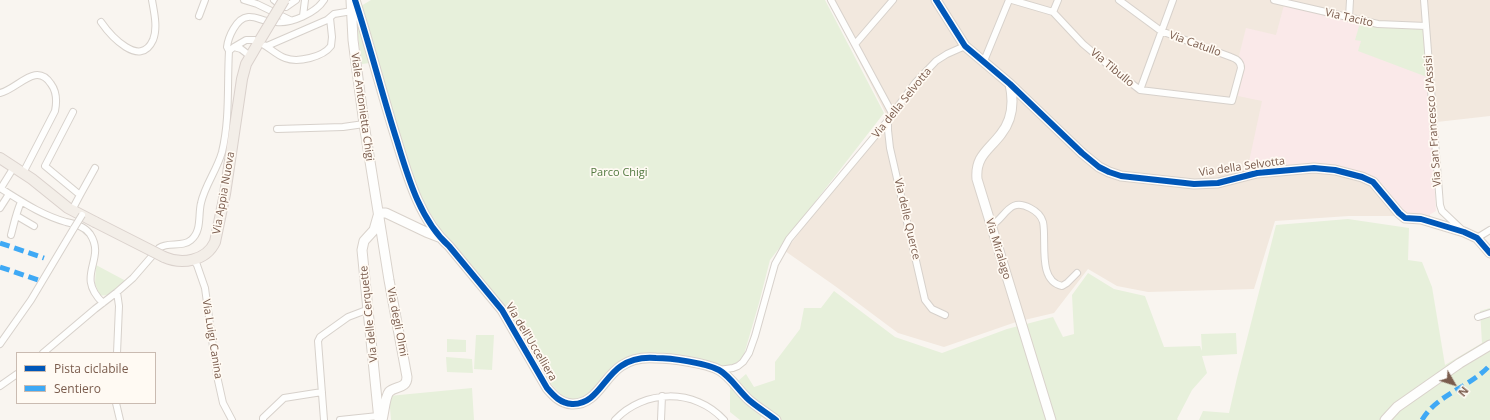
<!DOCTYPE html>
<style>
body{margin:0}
#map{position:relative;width:1490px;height:420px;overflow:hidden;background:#f9f5f0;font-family:"Open Sans",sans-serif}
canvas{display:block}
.legend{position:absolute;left:16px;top:352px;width:140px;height:52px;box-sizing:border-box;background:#fffaf3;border:1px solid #cabbb1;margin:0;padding:5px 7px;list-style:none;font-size:12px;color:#7a5c4d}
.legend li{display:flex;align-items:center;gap:8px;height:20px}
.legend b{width:20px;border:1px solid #cabbb1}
.north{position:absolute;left:1434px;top:364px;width:40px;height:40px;-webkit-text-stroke:3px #fffaf3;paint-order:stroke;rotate:129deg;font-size:11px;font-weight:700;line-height:16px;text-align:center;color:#7a5c4d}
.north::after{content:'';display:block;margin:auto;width:14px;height:18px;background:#7a5c4d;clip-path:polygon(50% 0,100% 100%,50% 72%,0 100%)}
</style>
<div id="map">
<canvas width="1490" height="420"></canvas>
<ul class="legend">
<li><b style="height:5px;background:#0057b8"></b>Pista ciclabile</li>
<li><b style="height:5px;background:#3fa9f5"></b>Sentiero</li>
</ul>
<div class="north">N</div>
</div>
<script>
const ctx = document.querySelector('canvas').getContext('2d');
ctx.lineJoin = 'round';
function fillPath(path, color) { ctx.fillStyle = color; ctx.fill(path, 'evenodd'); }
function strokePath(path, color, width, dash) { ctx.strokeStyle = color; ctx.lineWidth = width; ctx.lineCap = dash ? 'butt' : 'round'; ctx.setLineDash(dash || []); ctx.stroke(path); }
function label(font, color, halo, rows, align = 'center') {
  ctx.font = font + ' "Open Sans",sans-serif'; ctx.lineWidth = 3.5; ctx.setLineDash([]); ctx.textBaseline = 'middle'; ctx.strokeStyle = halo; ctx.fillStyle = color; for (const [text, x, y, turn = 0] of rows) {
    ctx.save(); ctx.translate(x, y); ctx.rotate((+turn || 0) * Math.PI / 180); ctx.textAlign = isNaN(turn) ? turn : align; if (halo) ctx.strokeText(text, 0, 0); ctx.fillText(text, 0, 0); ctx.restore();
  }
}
fillPath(new Path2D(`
 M828,0h662v116l-62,7 2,93h-81l-74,5 -21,68 -106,3 -31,-6 -29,-17 -34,44 -38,9 -72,25 -46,-14 -63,-47 -50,-35 95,-122 6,-15z`), '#f2e8de');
fillPath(new Path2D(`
 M1284,5l93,21 48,3 11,182 -7,4 -22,-2 -3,-1 -22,-27 -9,-8 -9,-4 -36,-9h-14l-67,7 15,-70 -24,-5 7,-30 -6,-10 7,-28 30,7z`), '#fae9e9');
fillPath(new Path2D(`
 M371,0h454l59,113 -114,147 -11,43 -16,55 -9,6 -14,3 -73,-13 -22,4 -15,15 -15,17 -16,11 -16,-4 -13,-14 -20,-37 -18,-30 -36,-45 -34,-39 -22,-35 -20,-58 -39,-133z
 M1360,23l16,4 48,2 3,48 -69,-26 3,-10 -6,-1z
 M359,27l11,36 -8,1 -5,-34z
 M1348,219l61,9 -1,32 14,2 10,25 13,78 37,-22 -2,-32 10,-3v112h-291l4,-9 26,2 8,-35 39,-153z
 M96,265l30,16c-7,6 -16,17 -26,14l-5,-11z
 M1088,273l26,16 31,7 19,51 36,-1 2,5 -1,-17 35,-1 1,21 -35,2 5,17 -15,17 -15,29 1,1h-402l-12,-9 -4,9h-20l-10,-8v-24l16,-14 8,13 21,-7v-18l25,-33 4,-21h17l13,-17 61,46 47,16 65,-24 46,-12 10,20 11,-3 -2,-39z
 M476,335h18l-2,35 -18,-1z
 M447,339l19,1v12h-19z
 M446,357l26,2 1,14 -26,-1z
 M472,388l2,32h-83l-2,-24z`), '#e7f0db');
const street = new Path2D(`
 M244,0l13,4 33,16
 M274,0l9,7h3l10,-7
 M831,0l61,113
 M1012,0l41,12
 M1274,0l104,24 48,2
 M1424,0l16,205 2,6 19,18
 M1053,12l30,32 25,21 32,25 92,11 9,-33c0,-6 -4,-9 -10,-11l-70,-26 -42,-31
 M1053,12l5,-12
 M199,16l6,-16
 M303,16l2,-16
 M1349,18l1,-18
 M101,22c9,13 39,47 52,18 5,-12 1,-28 -1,-40
 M276,22c15,2 40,-9 48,-22
 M259,42c9,4 17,13 26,16 13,5 38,-1 46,-12l1,-9 -2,-19
 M856,43l37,-43
 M267,46l60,-26 7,-6 18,-3
 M229,51l-2,-4c1,-9 9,-29 21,-30 6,-1 13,3 19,4
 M250,56l-9,-7 -7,-2 12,-7h14
 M984,61l25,-61
 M1140,90l33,-90
 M0,93c18,-4 36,-32 51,-9 6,8 6,17 4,27l-32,62
 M888,120v10l2,18 35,152 7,9 13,6
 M277,129l66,-2 21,-3
 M0,188c21,13 41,27 66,34 9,2 18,4 24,12 17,26 -16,41 13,69
 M1,188l13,-21
 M80,195l15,-27
 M0,208l9,-14
 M72,210l8,-15 -35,-29 28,-54
 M17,216l17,10
 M991,226c15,-9 18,-29 39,-18 6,3 11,7 13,14 4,19 -6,59 19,64l5,-3 10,-10
 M11,235c3,-11 5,-22 10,-33
 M1477,238l13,-8
 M193,259l4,6 8,23 12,88 6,27 9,17
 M1478,317l12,-4
 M0,344l31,-44 43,-72
 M43,353l52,-44 22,-17 16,-14 26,-30c9,-7 23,0 32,-8 11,-9 7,-25 10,-37 4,-18 16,-33 21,-51 8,-33 5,-67 7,-101l5,-4
 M117,353l2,-47 -2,-14
 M719,370l14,-2 5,-2 5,-4 6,-9 6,-17 20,-72 14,-25 96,-115 30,-41 21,-22 11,-7 18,-8
 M0,386l17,-12
 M116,403l4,17
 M263,420v-2l21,-20 38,-6
 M324,420l-6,-79 2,-4 28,-20 21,-8
 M340,420l38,-4
 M615,420c29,-31 80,-32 109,0
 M661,420l1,-24`);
const secondary = new Path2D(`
 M351,0l2,40 11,84 25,156 18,97c0,12 -12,9 -18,15 -4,5 -5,21 -7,28
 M355,0c15,46 27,94 42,141 11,36 23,79 52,105l53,64 45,78c7,8 13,15 25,16 24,1 31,-26 49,-38 10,-7 23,-9 35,-8 15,0 50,5 63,12 11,6 20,21 30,30 8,7 18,13 27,20
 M936,0l29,46 45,38 72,69 17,14 10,5 12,4 73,8 24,-1 39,-10 57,-5 21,2 27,7 11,5 26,31 6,5 16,1 43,13 13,6 13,15
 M1010,84c4,18 3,35 -9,50 -12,16 -26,22 -24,45l74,241
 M379,213h7l40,19 13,5
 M378,216l-4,14 -10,11 -2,9 17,170
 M1385,420l12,-13 63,-44 30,-18`);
const primary = new Path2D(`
 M0,158l32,21 36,29 27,14
 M164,257c18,8 42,4 51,-15l10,-48 17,-115 4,-15 14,-24`);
strokePath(street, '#d7d1cb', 8);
strokePath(secondary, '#d9d2cb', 11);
strokePath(primary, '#dad1cc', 12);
strokePath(street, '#fefefd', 6);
strokePath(secondary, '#fefefd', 9);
strokePath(primary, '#f3eee8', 10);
const streetBridge = new Path2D(`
 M74,228l8,-13`);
const primaryBridge = new Path2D(`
 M260,40l24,-40
 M95,222l69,35`);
strokePath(streetBridge, '#d7d1cb', 8, []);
strokePath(primaryBridge, '#dad1cc', 12, []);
strokePath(streetBridge, '#fefefd', 6);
strokePath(primaryBridge, '#f3eee8', 10);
strokePath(new Path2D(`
 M0,243l44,15
 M0,267l38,13
 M1422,420c15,-26 49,-33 68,-55`), '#3fa9f5', 5, [10, 5]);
strokePath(new Path2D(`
 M355,0c15,46 27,94 42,141 11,36 23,79 52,105l53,64 45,78c7,8 13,15 25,16 24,1 31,-26 49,-38 10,-7 23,-9 35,-8 15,0 50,5 63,12 11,6 20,21 30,30 8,7 18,13 27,20
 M936,0l29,46 45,38 72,69 17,14 10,5 12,4 73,8 24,-1 39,-10 57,-5 21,2 27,7 11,5 26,31 6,5 16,1 43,13 13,6 13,15`), '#0057b8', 6);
label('11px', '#7a5c4d', '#fffaf3', [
 ["Via Tacito",1349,18,13],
 ["Via Catullo",1195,44,20],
 ["Via Tibullo",1112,68,40],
 ["Via della Selvotta",902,103,-51],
 ["Viale Antonietta Chigi",362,107,82],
 ["Via San Francesco d'Assisi",1433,121,-94],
 ["Via della Selvotta",1242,167,-8],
 ["Via Appia Nuova",224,193,-80],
 ["Via delle Querce",907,219,77],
 ["Via Miralago",998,249,73],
 ["Via delle Cerquette",369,314,-96],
 ["Via degli Olmi",397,322,79],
 ["Via Luigi Canina",212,339,81],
 ["Via dell'Uccelliera",531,342,59]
]);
label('11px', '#537a41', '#fffaf3', [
 ["Parco Chigi",619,173]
]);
</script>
